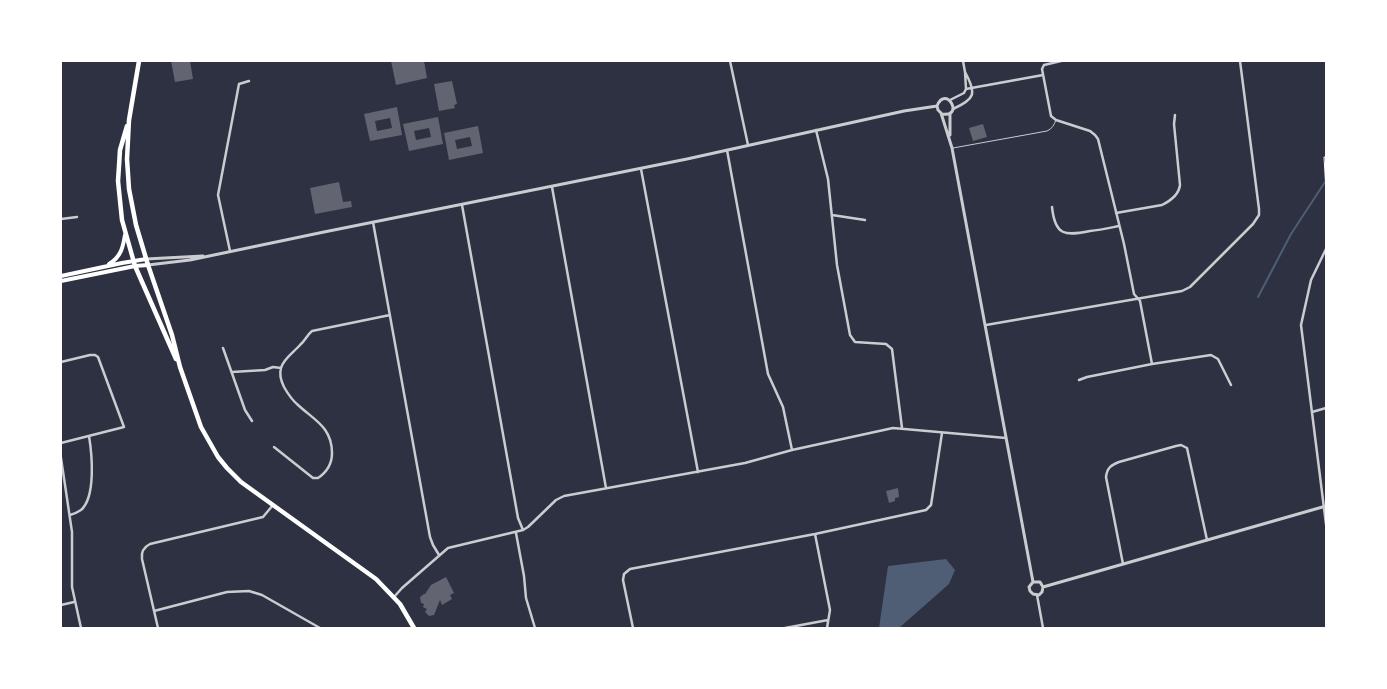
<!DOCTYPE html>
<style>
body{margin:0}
#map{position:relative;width:1387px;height:689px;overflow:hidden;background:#2d3142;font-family:"Noto Sans",sans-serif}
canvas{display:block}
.frame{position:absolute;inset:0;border:62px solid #fff;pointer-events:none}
</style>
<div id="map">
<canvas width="1387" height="689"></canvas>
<div class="frame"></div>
</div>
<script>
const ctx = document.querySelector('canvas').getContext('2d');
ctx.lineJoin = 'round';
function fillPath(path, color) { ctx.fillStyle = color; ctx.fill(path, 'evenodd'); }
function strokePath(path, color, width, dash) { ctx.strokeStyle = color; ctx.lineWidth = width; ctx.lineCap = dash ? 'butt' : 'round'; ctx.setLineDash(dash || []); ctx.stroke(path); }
fillPath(new Path2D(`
 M946,559l9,11 -6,14 -50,44h-20l9,-62z`), '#4f5d75');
strokePath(new Path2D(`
 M1258,297l33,-63 34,-52`), '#4f5d75', 2);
fillPath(new Path2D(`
 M171,61h19l3,18 -18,3z
 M391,61h33l3,17 -31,7z
 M452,81l5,23 -3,1 1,3 -16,3 -5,-27z
 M397,107l5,28 -32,6 -6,-27zM390,118l2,10 -15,3 -2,-10z
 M438,117l5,27 -34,7 -6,-27zM429,128l2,9 -15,3 -2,-9z
 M983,124l4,13 -14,4 -4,-13z
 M478,126l5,27 -34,7 -5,-27zM470,137l2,9 -15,3 -2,-9z
 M339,182l4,20 8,-1 1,6 -37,7 -5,-26z
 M898,488l1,9 -4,1v3l-6,2 -3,-12z
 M446,577l8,16 -4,2 2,4 -10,6 -2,-5 -6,15 -5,1 -4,-4 2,-3 -4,-2 1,-3 -3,-1 -1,-6 4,-3h1l6,-9z`), '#626471');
strokePath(new Path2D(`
 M1326,157h-2l2,34`), '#fff', 1);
strokePath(new Path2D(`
 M953,148l94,-17c5,-2 7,-6 9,-11`), '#caccd0', 1);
strokePath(new Path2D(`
 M730,61l18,84
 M963,61l2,11 1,17
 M1061,61l-17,4 -2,4 9,47 5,4 34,11 5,4 3,4 26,105 10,50 6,7 12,63
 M950,100l14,-7 2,-4 77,-14
 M953,109c22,-10 24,-15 12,-37
 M816,130l12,49 9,86 13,70 5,7 31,2 6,5 10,79
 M727,150l41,224 15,33 9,43
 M641,169l57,303
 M552,187l54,301
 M462,205l56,313 5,12
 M1052,207c3,29 13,29 38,24 10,-1 19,-3 29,-5
 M1116,213l46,-8c8,-4 17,-11 18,-20l-6,-61 1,-9
 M832,215l33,5
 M61,219l16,-2
 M373,222l57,315 3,8 6,10
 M1326,249l-15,31 -10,45 25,199
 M230,251l-12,-56 21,-111 10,-3
 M986,325l196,-34 8,-4 63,-63 6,-9v-6l-19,-148
 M223,348l22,62 7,11
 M61,362l29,-7h5l3,2 26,70 -63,16
 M232,372l33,-2 8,-3 8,1
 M1079,380l8,-3 65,-13 59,-9 7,4 13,26
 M1312,412l14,-4
 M274,447l39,31h5c9,-6 14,-14 14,-25 0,-26 -18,-33 -34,-48 -6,-5 -10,-11 -14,-18 -3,-6 -5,-12 -3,-19 2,-9 13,-16 19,-23 5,-4 7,-10 12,-14l78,-16
 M61,458l11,74v55l9,41
 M70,515c4,-1 8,-3 11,-5 15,-13 11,-56 8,-74
 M516,533l8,43 2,22 9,30
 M815,534l15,76 -3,18
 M1123,564l-17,-87c1,-9 5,-12 13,-15l57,-16 5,-1 6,3 20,92
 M1037,595l6,33
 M394,597l8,-9 46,-40 75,-18 5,-3 28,-27 8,-4 181,-33 47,-13 101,-22 113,10
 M61,605l13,-3
 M154,611l73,-19 22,-1 13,4 58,33
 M158,628l-16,-69c-1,-7 2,-12 8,-15l113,-27 10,-12
 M633,628l-10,-48 1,-6 6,-5 185,-35 111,-24 5,-5 11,-72
 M785,628l43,-8`), '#caccd0', 2.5);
strokePath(new Path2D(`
 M937,106l1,4 3,3 11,35 81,434
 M937,106c9,-22 28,12 5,8
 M950,135v-22
 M146,259l57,-3
 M148,265l42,-5 134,-28 363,-73 217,-48 33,-5
 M1033,582l-4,5 1,4 3,3 6,1 3,-3 1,-5
 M1033,582h7l3,5
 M1043,587l283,-81`), '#caccd0', 3);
strokePath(new Path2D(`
 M109,264c12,-7 14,-17 16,-29
 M61,276l61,-13 24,-4
 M61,281l74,-15 13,-1`), '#fff', 4);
strokePath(new Path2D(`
 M139,61l-10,59 -2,39 2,30 7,36 12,40 24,70 8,32 21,60 17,30 9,11 14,14 135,97 24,25 14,24
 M127,126l-7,24 -1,16 -1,15 4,39 13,46 41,93`), '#fff', 4.5);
</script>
